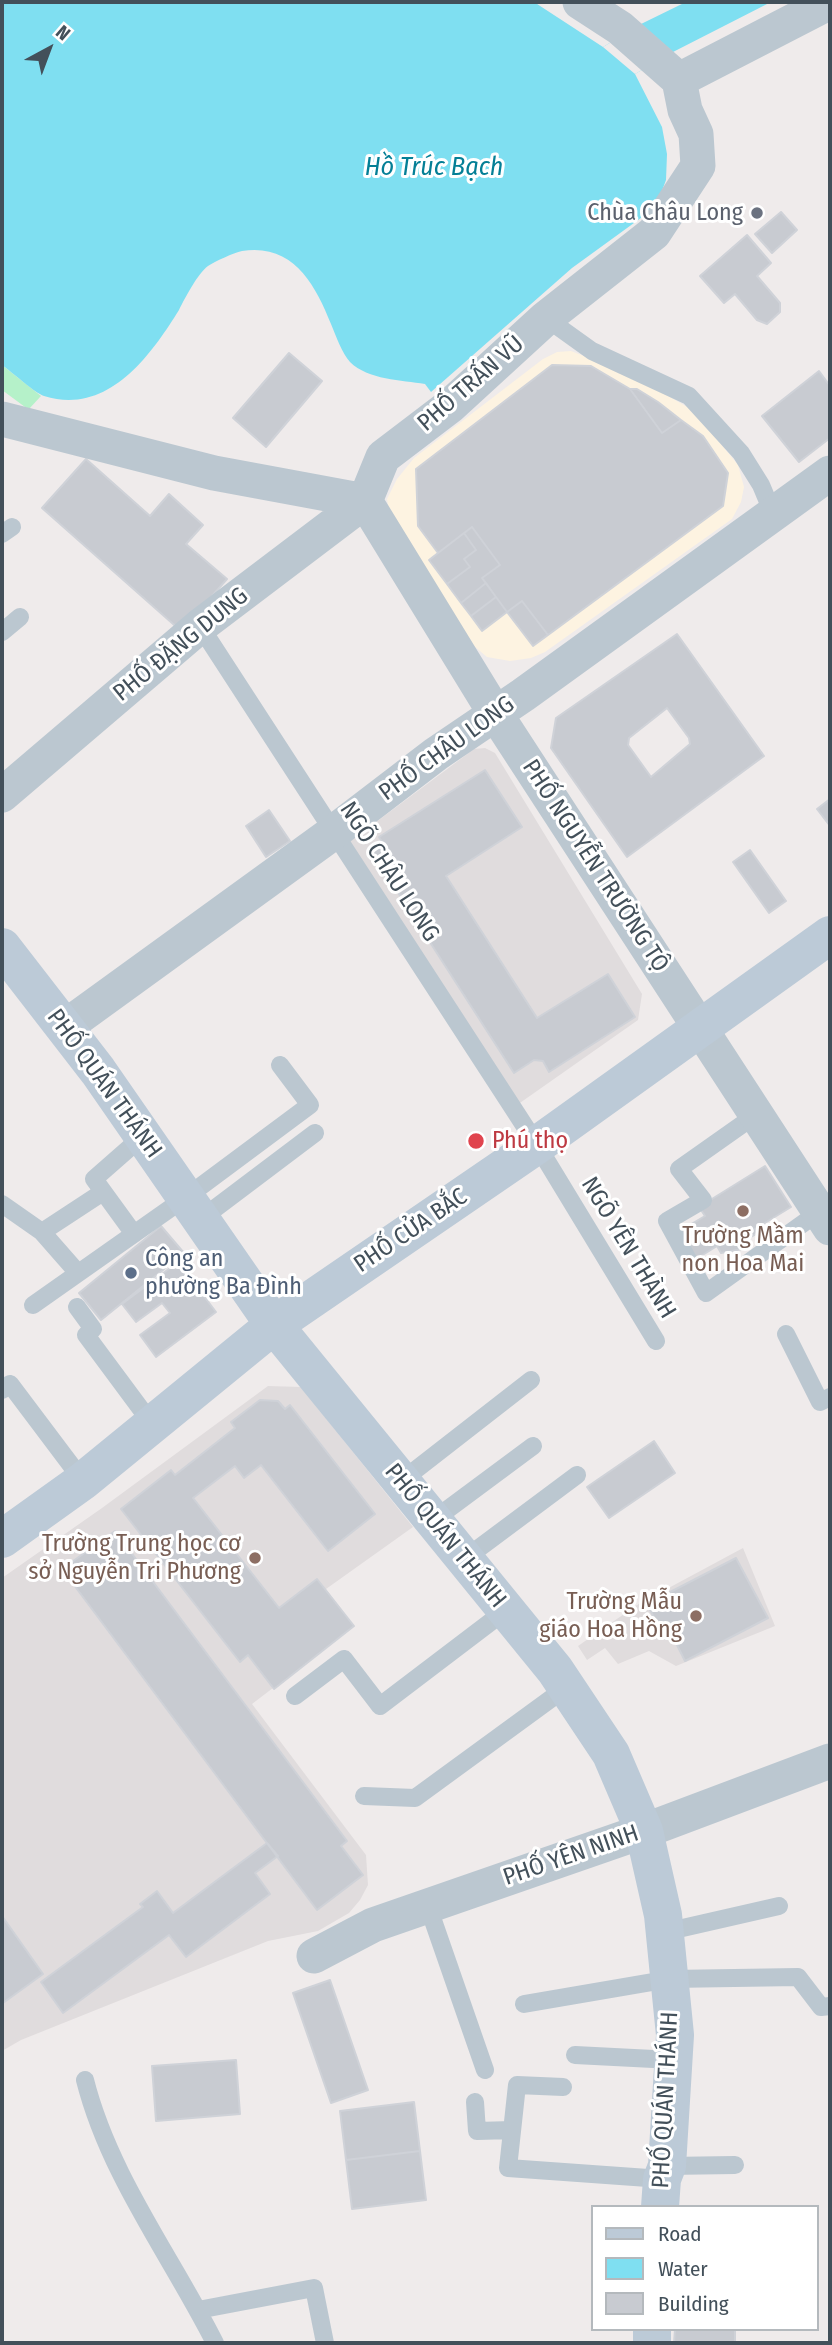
<!DOCTYPE html>
<meta charset="utf-8">
<style>
body{margin:0}
#map{position:relative;width:832px;height:2345px;overflow:hidden;background:#efebeb;font-family:"Fira Sans Condensed",sans-serif}
canvas{display:block}
.frame{position:absolute;inset:0;border:4px solid #43505a;pointer-events:none}
.legend{position:absolute;left:591px;top:2205px;width:228px;height:126px;box-sizing:border-box;background:#fff;border:2px solid #b4b9bd;margin:0;padding:9px 12px;list-style:none;font-size:21px;color:#43505a}
.legend li{display:flex;align-items:center;gap:14px;height:35px}
.legend b{width:35px;border:2px solid #b4b9bd}
.north{position:absolute;left:14px;top:14px;width:70px;height:70px;-webkit-text-stroke:5px #fff;paint-order:stroke;rotate:41deg;font-size:19px;font-weight:700;line-height:28px;text-align:center;color:#43505a}
.north::after{content:'';display:block;margin:auto;width:24px;height:32px;background:#43505a;clip-path:polygon(50% 0,100% 100%,50% 72%,0 100%)}
</style>
<div id="map">
<canvas width="832" height="2345"></canvas>
<div class="frame"></div>
<ul class="legend">
<li><b style="height:9px;background:#bccad7"></b>Road</li>
<li><b style="height:19px;background:#7fdff1"></b>Water</li>
<li><b style="height:19px;background:#c8cbd1"></b>Building</li>
</ul>
<div class="north">N</div>
</div>
<script>
const ctx = document.querySelector('canvas').getContext('2d');
ctx.lineJoin = 'round';
function fillPath(path, color) { ctx.fillStyle = color; ctx.fill(path, 'evenodd'); }
function strokePath(path, color, width, dash) { ctx.strokeStyle = color; ctx.lineWidth = width; ctx.lineCap = dash ? 'butt' : 'round'; ctx.setLineDash(dash || []); ctx.stroke(path); }
function label(font, color, halo, rows, align = 'center') {
  ctx.font = font + ' "Fira Sans Condensed",sans-serif'; ctx.lineWidth = 6; ctx.setLineDash([]); ctx.textBaseline = 'middle'; ctx.strokeStyle = halo; ctx.fillStyle = color; for (const [text, x, y, turn = 0] of rows) {
    ctx.save(); ctx.translate(x, y); ctx.rotate((+turn || 0) * Math.PI / 180); ctx.textAlign = isNaN(turn) ? turn : align; if (halo) ctx.strokeText(text, 0, 0); ctx.fillText(text, 0, 0); ctx.restore();
  }
}
fillPath(new Path2D(`
 M571,351l59,23 64,37 44,54 6,22 -3,15 -9,17 -187,133 -14,6 -21,3 -23,-4 -26,-22 -70,-112 -4,-24 10,-20 17,-21 129,-99 14,-7z`), '#fdf3e1');
fillPath(new Path2D(`
 M485,748l10,5 147,241 -4,26 -121,85 -169,-262 126,-94z
 M268,1386l33,1 112,140 -87,62 28,37 -102,78 114,151 2,30 -8,15 -11,13 -31,18 -50,10 -247,99 -19,11v-473l100,-70z
 M743,1548l32,78 -99,40 -27,-15 -31,13 -13,-16 -18,12 -9,-14 59,-41z`), '#e0dcdd');
fillPath(new Path2D(`
 M2,365l39,31 -12,13 -4,-2 -23,-17z`), '#b5f1c9');
fillPath(new Path2D(`
 M2,2h532l69,45 38,-23 45,-22h85l-98,50 -38,22 27,53 5,27 -1,26 -10,27 -84,61 -141,124 -6,-8c-23,-4 -57,-4 -75,-22 -8,-9 -14,-26 -19,-38 -16,-40 -38,-81 -89,-73 -9,2 -26,10 -34,15 -10,7 -23,32 -29,44 -29,47 -72,106 -135,86 -9,-3 -32,-24 -42,-31z`), '#7fdff1');
fillPath(new Path2D(`
 M641,24l32,28 -38,22 -32,-27z`), '#efebeb');
const building = new Path2D(`
 M781,212l16,18 -25,23 -17,-19z
 M747,235l24,28 -14,13 23,27v9l-13,12 -10,-4 -22,-26 -11,9 -24,-27z
 M289,353l33,28 -56,66 -33,-29z
 M552,365l39,1 39,23 32,44 19,-13 22,16 25,37 -5,33 -175,129 -26,-34 -15,11 -25,-34 18,-13 -28,-38 -34,26 -20,-27 -2,-57z
 M819,371l11,15v52l-31,24 -37,-46z
 M630,389h7l21,13 23,18 -19,13z
 M86,459l64,57 19,-22 34,31 -17,19 41,35 -46,52 -139,-123z
 M472,527l28,38 -18,13 4,5 -25,20 -14,-19 23,-17 -6,-8 12,-9 -12,-17z
 M464,533l12,17 -12,9 6,8 -23,17 -18,-24z
 M486,583l10,14 -25,19 -10,-13z
 M496,597l11,15 -25,19 -11,-15z
 M522,601l26,34 -15,11 -26,-34z
 M677,634l87,122 -137,101 -76,-109 5,-30zM667,708l22,30 1,6 -39,33 -23,-32 1,-7z
 M485,770l37,57 -76,49 91,142 71,-44 27,43 -86,55 -6,-11 -9,-1 -20,13 -142,-221 12,-7 -5,-8z
 M830,799v27l-13,-17z
 M269,810l21,31 -24,16 -20,-31z
 M750,850l36,51 -17,12 -36,-51z
 M765,1166l26,41 -36,22 3,4 -14,8 4,7 -27,5 -4,-7 -24,15 -17,-28 29,-17 -6,-9z
 M161,1226l23,27 -83,67 -22,-27z
 M178,1262l38,50 -60,45 -16,-22 30,-22 -8,-10 -26,19 -14,-18z
 M260,1400l18,1 7,8 5,-4 85,109 -47,37 -67,-86 -17,13 -9,-12 -42,32 86,110 38,-29 37,47 -80,63 -26,-34 -8,7 -119,-153 50,-39 4,5 60,-47 -4,-6z
 M654,1441l21,32 -66,45 -22,-31z
 M115,1531l232,310 -6,5 22,29 -46,35 -255,-341z
 M736,1558l32,60 -83,43 -13,-26 -7,4 -18,-35z
 M267,1843l11,13 -23,17 15,21 -84,63 -17,-22 -106,78 -22,-31 102,-75 -3,-3 17,-13 16,22z
 M2,1916l41,58 -40,29 -1,-2z
 M330,1980l38,110 -37,13 -38,-110z
 M236,2060l4,54 -84,7 -4,-55z
 M414,2102l6,49 -74,9 -6,-49z
 M420,2151l6,49 -74,9 -6,-49z
 M675,2329h60v14h-61z`);
fillPath(building, '#c8cbd1');
strokePath(building, '#cfd2d8', 2);
strokePath(new Path2D(`
 M546,318l46,33 97,45 52,57 20,32 13,31
 M2,534l10,-7
 M200,626l337,519 119,196
 M2,632l18,-15
 M757,1114l-78,55 24,31 -36,21 39,72 113,-81
 M2,1204l40,28 36,41
 M201,1219l114,-86
 M42,1232l61,-40
 M134,1234l-40,-55 49,-43
 M33,1305l152,-107 125,-93 -30,-40
 M77,1307l16,22 -7,6 66,89
 M786,1334l34,68 10,-5
 M2,1390l8,-6 73,97
 M400,1482l131,-102
 M432,1521l101,-75
 M463,1560l114,-85
 M295,1696l49,-37 36,47 125,-95
 M364,1796l51,2 152,-111
 M428,1906l57,164
 M665,1932l114,-26
 M524,2004l146,-25 128,-2 23,30 9,-1
 M575,2055l98,5
 M85,2080c24,95 86,176 130,263
 M563,2087l-46,-2 -9,83 154,11
 M475,2102l2,29 35,-1
 M667,2166l68,-1
 M198,2310l116,-22 11,55`), '#bbc7d0', 18);
strokePath(new Path2D(`
 M679,80l151,-78
 M2,419l212,54 151,28 18,-44 67,-51 96,-88 108,-85 44,-67 -2,-32 -11,-24 -6,-30 -59,-52 -40,-26
 M2,795l198,-169 165,-125 130,212 335,515
 M65,1027l269,-195 102,-78 87,-59 307,-222
 M314,1956l59,-31 271,-94 186,-70`), '#bbc7d0', 35);
strokePath(new Path2D(`
 M2,947l96,124 176,254 281,345 56,84 33,77 19,84 12,120 -8,131 -5,13 -2,28
 M2,1539l81,-58 191,-156 263,-180 293,-210
 M652,2343v-14`), '#bccad7', 38);
for (const [x, y, r, color] of [
 [757,213,7,"#6b7280"],
 [476,1141,9,"#e0444e"],
 [743,1211,7,"#8d6e63"],
 [131,1273,7,"#5c6f8a"],
 [255,1558,7,"#8d6e63"],
 [696,1616,7,"#8d6e63"]
]) { const dot = new Path2D(); dot.arc(x, y, r, 0, 2 * Math.PI); ctx.fillStyle = color; ctx.fill(dot); strokePath(dot, '#fff', 2.5); }
label('24px', '#5b616d', '#fff', [
 ["Chùa Châu Long",743,213]
], 'right');
label('24px', '#43505a', '#fff', [
 ["PHỐ TRẤN VŨ",471,384,-41],
 ["PHỐ ĐẶNG DUNG",181,645,-39],
 ["PHỐ CHÂU LONG",447,749,-36],
 ["PHỐ NGUYỄN TRƯỜNG TỘ",595,866,57],
 ["NGÕ CHÂU LONG",389,872,57],
 ["PHỐ QUÁN THÁNH",104,1084,54],
 ["PHỐ CỬA BẮC",411,1231,-34],
 ["NGÕ YÊN THÀNH",628,1248,59],
 ["PHỐ QUÁN THÁNH",445,1536,51],
 ["PHỐ YÊN NINH",571,1856,-19],
 ["PHỐ QUÁN THÁNH",666,2100,-87]
]);
label('24px', '#be3a42', '#fff', [
 ["Phú thọ",492,1141]
], 'left');
label('24px', '#785e54', '#fff', [
 ["Trường Mầm",743,1236,"center"],
 ["non Hoa Mai",743,1264,"center"],
 ["Trường Trung học cơ",241,1544],
 ["sở Nguyễn Tri Phương",241,1572],
 ["Trường Mẫu",682,1602],
 ["giáo Hoa Hồng",682,1630]
], 'right');
label('24px', '#4e5e75', '#fff', [
 ["Công an",145,1259],
 ["phường Ba Đình",145,1287]
], 'left');
label('italic 26px', '#047f96', '#fff', [
 ["Hồ Trúc Bạch",434,168]
]);
</script>
